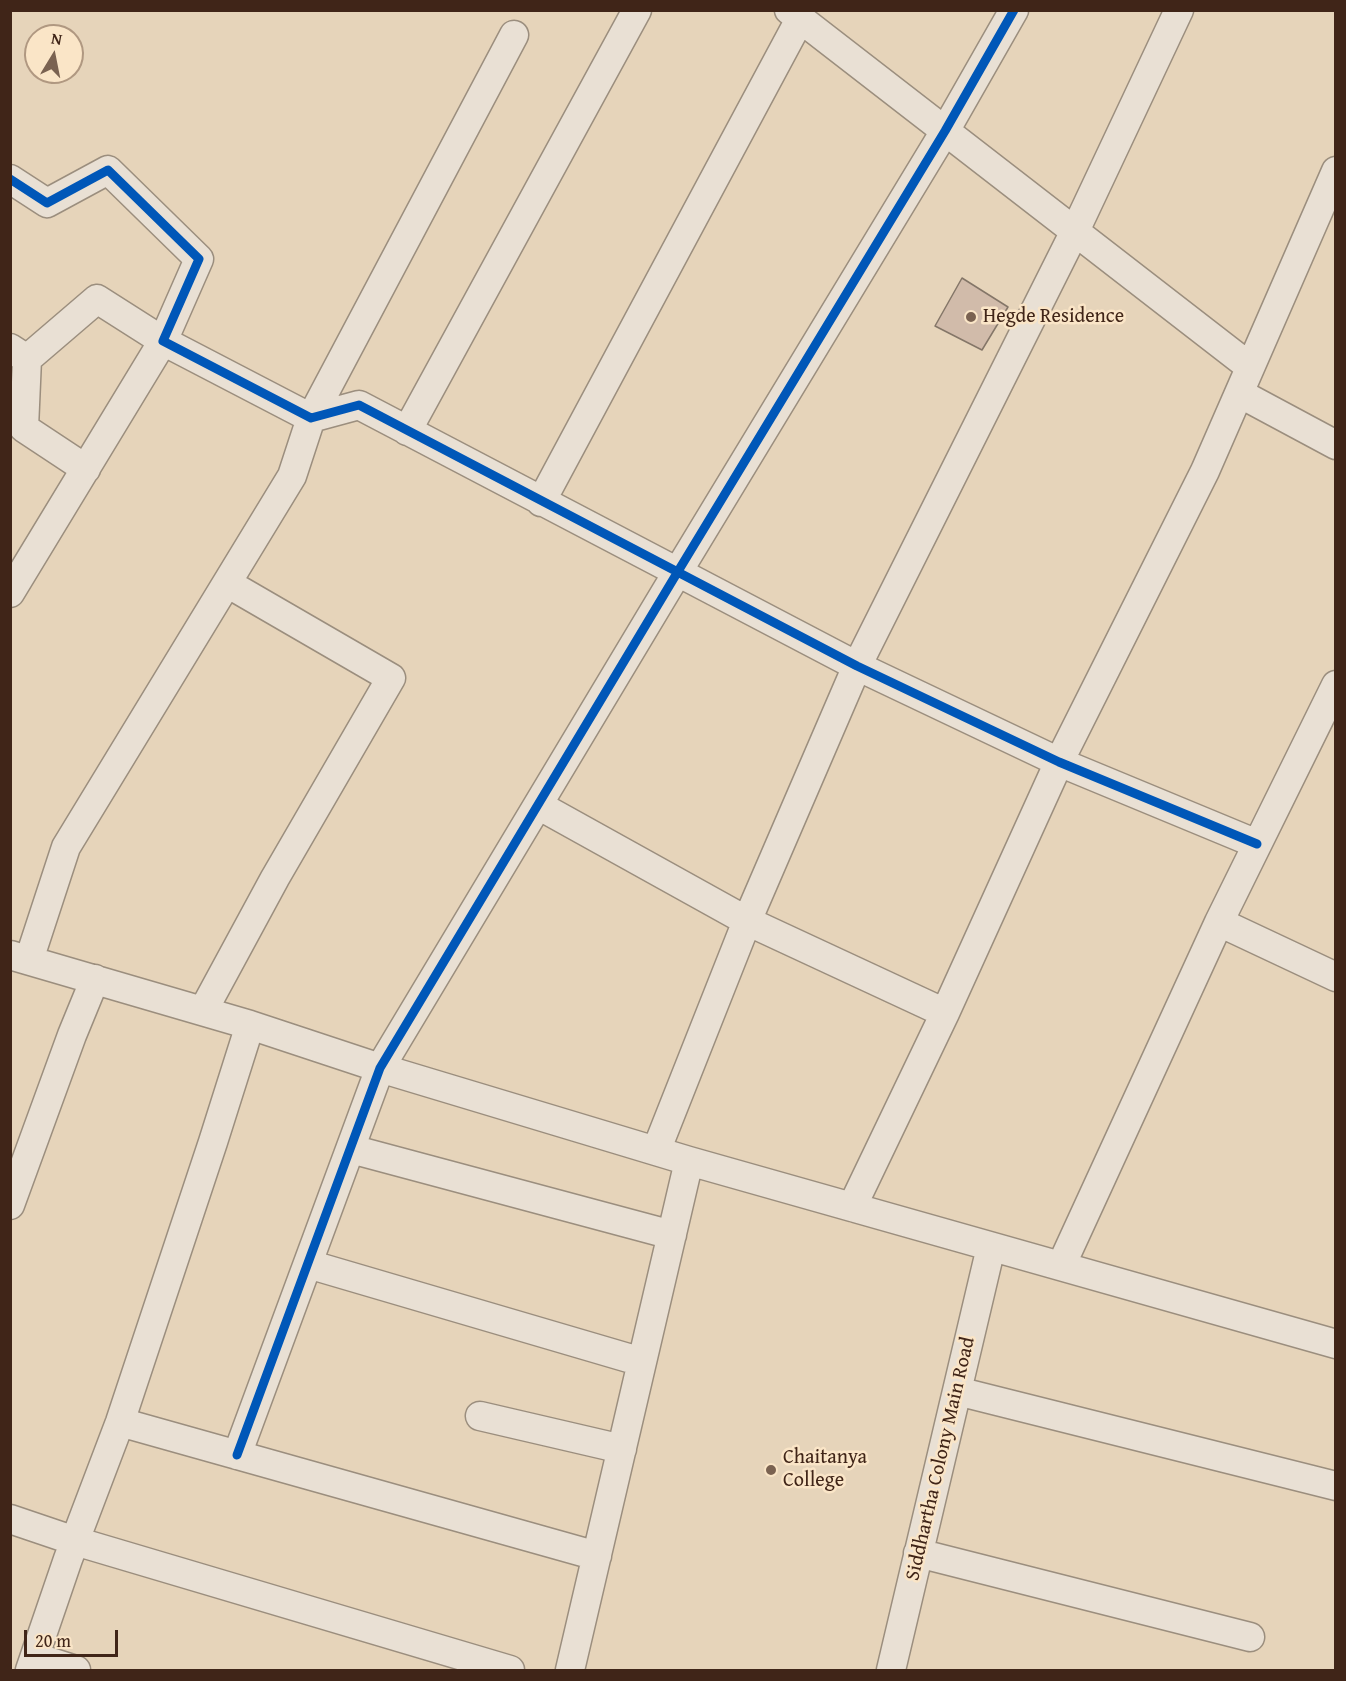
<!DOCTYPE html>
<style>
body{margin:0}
#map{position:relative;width:1346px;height:1681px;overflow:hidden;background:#e6d4ba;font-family:"Gentium Book Plus",serif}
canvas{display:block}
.frame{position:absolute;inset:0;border:12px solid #402518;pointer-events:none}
.north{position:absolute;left:24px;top:24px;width:60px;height:60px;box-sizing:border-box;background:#fae5c7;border:2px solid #b09881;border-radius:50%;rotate:10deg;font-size:16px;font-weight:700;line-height:24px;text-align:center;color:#402518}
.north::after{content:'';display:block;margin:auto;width:21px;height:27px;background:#7a6251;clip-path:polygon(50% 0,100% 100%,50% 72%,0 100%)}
.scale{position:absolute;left:24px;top:1630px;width:94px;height:27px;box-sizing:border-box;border:3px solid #402518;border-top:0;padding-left:8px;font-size:18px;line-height:21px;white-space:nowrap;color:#402518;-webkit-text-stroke:4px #fae5c7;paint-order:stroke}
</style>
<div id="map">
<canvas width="1346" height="1681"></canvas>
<div class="frame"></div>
<div class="north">N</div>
<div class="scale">20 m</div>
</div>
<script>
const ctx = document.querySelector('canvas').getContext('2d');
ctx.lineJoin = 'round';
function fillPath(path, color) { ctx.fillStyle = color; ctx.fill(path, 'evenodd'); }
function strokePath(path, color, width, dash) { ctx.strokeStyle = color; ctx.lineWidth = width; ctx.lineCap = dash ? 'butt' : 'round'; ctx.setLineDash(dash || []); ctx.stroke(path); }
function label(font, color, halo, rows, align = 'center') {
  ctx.font = font + ' "Gentium Book Plus",serif'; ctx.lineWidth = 5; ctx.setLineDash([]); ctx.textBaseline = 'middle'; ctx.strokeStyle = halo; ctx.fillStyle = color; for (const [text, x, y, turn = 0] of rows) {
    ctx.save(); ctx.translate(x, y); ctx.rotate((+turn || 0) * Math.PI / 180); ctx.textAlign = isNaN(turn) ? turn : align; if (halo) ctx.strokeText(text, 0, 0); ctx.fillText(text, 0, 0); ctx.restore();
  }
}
const building = new Path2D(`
 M962,278l46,29 -26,43 -47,-24z`);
fillPath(building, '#d1bbaa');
strokePath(building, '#847668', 1.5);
const street = new Path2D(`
 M789,10l461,357
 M10,179l37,24 61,-33 91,89 -36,82 148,77 48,-13 498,261 202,96 198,82
 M10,348l17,11 -3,69 62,41
 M1239,393l97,52
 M407,431l230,-421
 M541,502l259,-483
 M10,593l153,-252 -66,-42 -70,60
 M538,805l209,116 198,92
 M1219,922l117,55
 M10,955l240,70 130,43 309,93 647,183
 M29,960l37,-113 226,-371 19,-58 203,-383
 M203,1011l72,-133 116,-200 -164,-95
 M351,1149l321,86
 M656,1151l91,-230 110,-255 218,-435 104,-221
 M10,1205l62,-170 23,-56
 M852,1207l93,-194 114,-251 146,-291 131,-300
 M308,1264l334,98
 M1061,1266l158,-344 117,-237
 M957,1391l379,95
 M480,1416l142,33
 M120,1422l477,134
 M237,1455l143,-387 297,-495 268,-442 69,-121
 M10,1519l65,22 435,129
 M918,1553l332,84
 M35,1657l41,13
 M30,1670l38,-111 52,-137 93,-280 37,-117
 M570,1670l119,-509
 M891,1670l100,-423`);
strokePath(street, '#9b8e7e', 31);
strokePath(street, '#e9e0d4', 28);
strokePath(new Path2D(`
 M10,179l37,24 61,-33 91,89 -36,82 148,77 48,-13 498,261 202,96 198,82
 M237,1455l143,-387 297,-495 268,-442 69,-121`), '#0057b8', 9);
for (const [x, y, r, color] of [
 [971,317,6,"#7a6251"],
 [771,1470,6,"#7a6251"]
]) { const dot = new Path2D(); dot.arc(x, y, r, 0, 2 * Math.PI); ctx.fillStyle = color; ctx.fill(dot); strokePath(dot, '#fae5c7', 2); }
label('20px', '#402518', '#fae5c7', [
 ["Hegde Residence",983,317],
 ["Chaitanya",783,1458],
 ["College",783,1481]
], 'left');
label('20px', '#402518', '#fae5c7', [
 ["Siddhartha Colony Main Road",941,1459,-77]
]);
</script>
